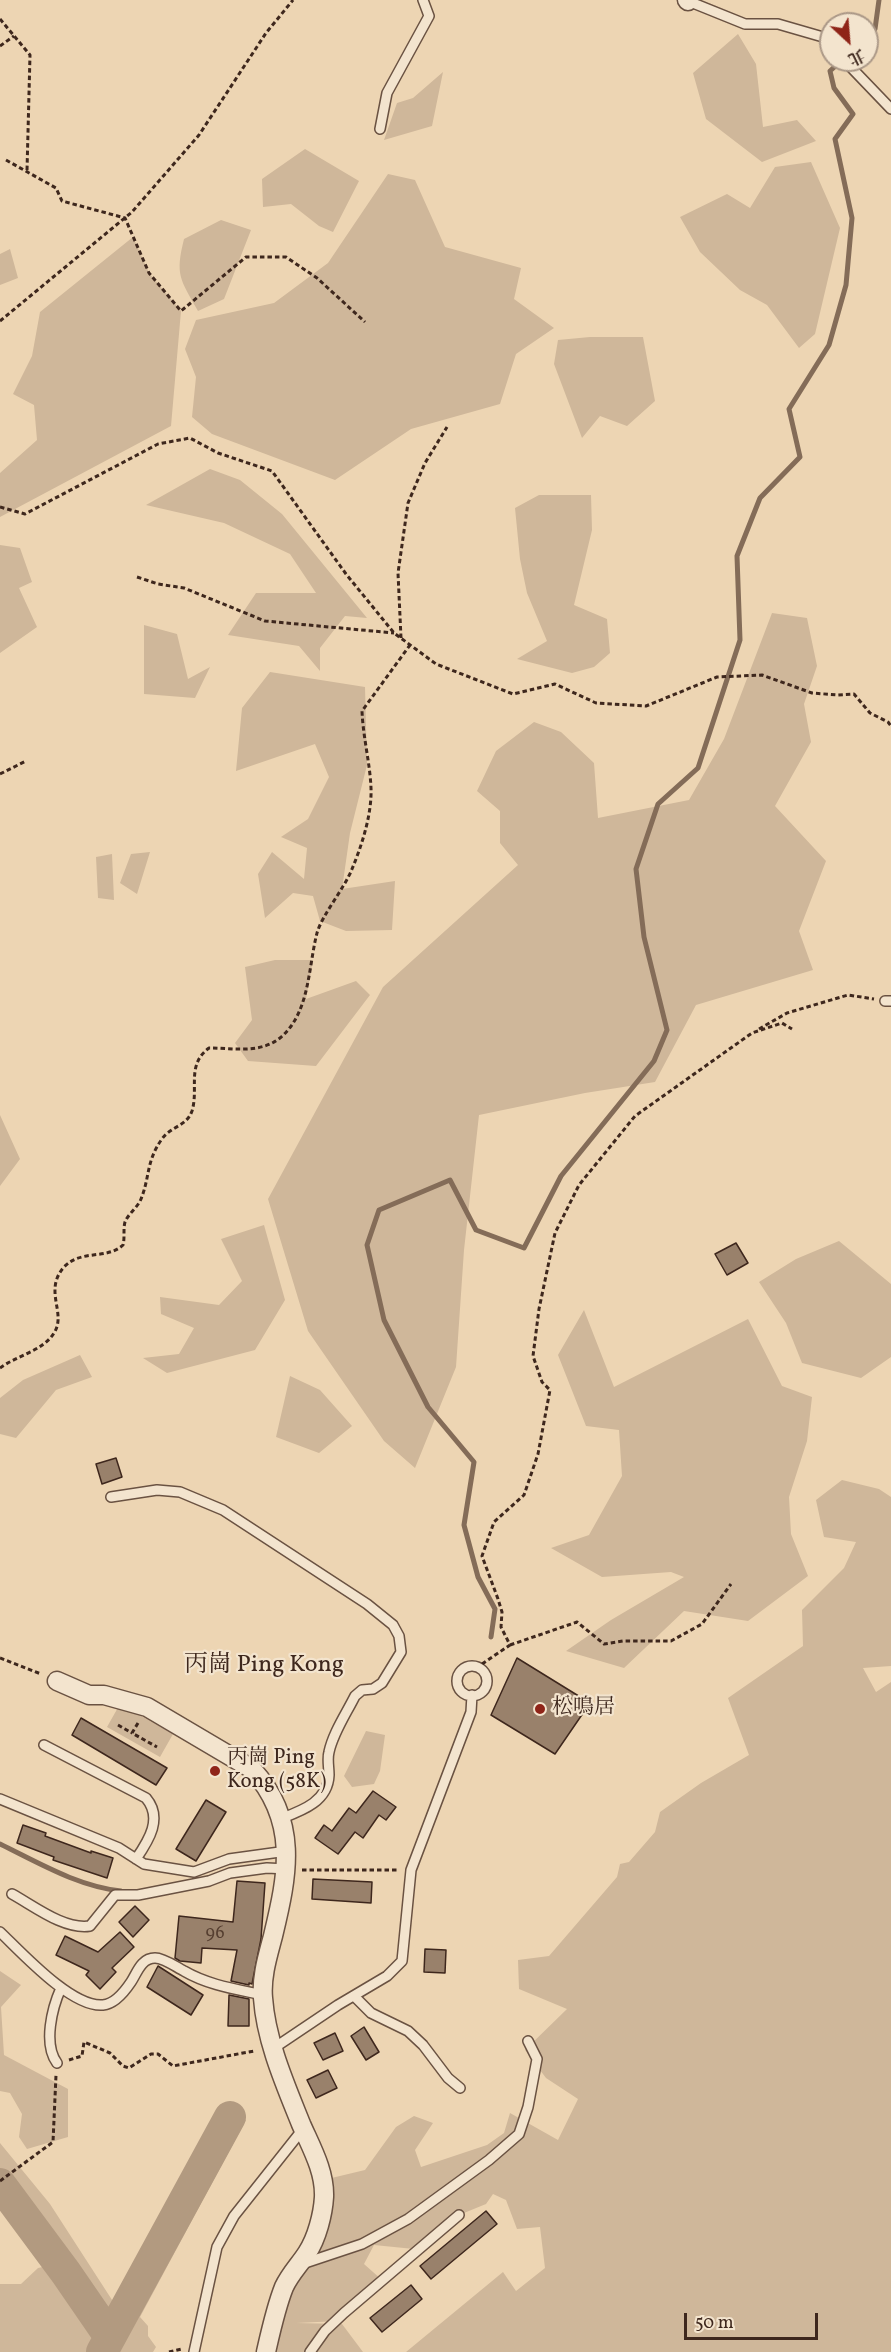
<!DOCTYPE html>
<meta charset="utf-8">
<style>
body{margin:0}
#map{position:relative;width:891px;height:2352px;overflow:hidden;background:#edd5b3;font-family:Vollkorn,"Noto Serif TC",serif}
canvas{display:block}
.north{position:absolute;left:819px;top:12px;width:60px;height:60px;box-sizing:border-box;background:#f3e4ce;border:2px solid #ab9887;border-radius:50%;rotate:154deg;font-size:16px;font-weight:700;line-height:24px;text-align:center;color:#3e271d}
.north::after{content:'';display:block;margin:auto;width:21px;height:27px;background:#8f2418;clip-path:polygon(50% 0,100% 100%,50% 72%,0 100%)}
.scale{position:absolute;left:684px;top:2313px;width:134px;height:27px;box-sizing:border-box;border:3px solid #3e271d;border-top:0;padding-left:8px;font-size:18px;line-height:21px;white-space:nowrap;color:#3e271d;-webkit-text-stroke:4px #f3e4ce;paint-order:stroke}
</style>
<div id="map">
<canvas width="891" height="2352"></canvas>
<div class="north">北</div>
<div class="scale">50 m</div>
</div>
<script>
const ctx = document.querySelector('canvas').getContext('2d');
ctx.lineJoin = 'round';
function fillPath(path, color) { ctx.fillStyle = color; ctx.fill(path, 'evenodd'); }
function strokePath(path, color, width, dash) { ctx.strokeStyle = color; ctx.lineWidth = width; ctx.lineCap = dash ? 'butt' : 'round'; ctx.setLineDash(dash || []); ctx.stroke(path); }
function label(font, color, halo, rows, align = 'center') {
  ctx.font = font + ' Vollkorn,"Noto Serif TC",serif'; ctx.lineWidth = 4.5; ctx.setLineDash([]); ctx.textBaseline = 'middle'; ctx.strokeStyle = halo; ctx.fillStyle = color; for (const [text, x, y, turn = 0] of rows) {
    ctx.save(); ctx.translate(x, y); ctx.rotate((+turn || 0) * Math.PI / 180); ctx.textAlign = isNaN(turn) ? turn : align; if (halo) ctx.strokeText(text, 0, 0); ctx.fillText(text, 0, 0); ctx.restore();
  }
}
fillPath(new Path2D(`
 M738,34l18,30 7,63 34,-7 19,21 -54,21 -56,-43 -13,-46z
 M443,72l-11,54 -48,14 13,-37 16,-5z
 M305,149l54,32 -26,51 -14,-6 -28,-22 -28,3 -1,-28z
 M811,162l29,66 -25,106 -16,14 -32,-43 -27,-15 -40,-38 -20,-35 47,-23 23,14 25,-41z
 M388,174l27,6 30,67 76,21 -7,31 40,29 -38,26 -16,50 -89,25 -76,51 -123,-46 -20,-17 4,-40 -11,-28 11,-29 78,-17 54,-40z
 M221,220l30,10 -27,69 -26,12c-18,-32 -23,-36 -14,-72z
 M133,237l16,36 32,38 -10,115 -171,91v-44l37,-33 -3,-35 -21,-11 19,-38 8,-44z
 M10,249l8,29 -18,7v-31z
 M590,337h53l12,64 -28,25 -27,-10 -18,22 -28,-74 4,-24z
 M210,469l30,11 42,34 85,104 -22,-2 -25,32v23l-21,-25 -71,-11 28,-42h60l-26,-39 -66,-31 -78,-18z
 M539,495h52l1,35 -18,75 33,14 3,34 -16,14 -22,6 -55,-14 30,-18 -20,-48 -7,-34 -5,-51z
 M0,545l20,3 12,34 -13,6 18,39 -37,26z
 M772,613l35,5 10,48 -13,38 7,38 -36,64 51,55 -27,70 14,39 -117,35 -41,77 -70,11 -106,22 -15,135 -8,117 -41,101 -31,-27 -76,-110 -40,-132 115,-212 135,-122 -18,-22v-32l-23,-20 19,-40 38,-29 27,10 33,31 4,55 91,-18 35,-61z
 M144,625l33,9 11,45 22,-12 -15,31 -51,-4z
 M270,672l95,15 2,78 -17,68 -8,56 53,-8 -3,49 -46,1 -26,-10 -7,-25 -20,-3 -28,25 -7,-44 14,-22 32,27 3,-31 -26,-11 27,-18 21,-42 -14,-33 -79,27 6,-63z
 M150,852l-13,42 -17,-11 11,-29z
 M112,854l2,46 -16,-2 -2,-41z
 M275,960h38l-7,39 50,-18 14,14 -54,71 -68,-5 -13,-18 17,-23 -7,-53z
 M0,1115l20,44 -20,27z
 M264,1225l21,75 -30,50 -88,23 -24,-15 36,-4 15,-26 -33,-14 -1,-17 59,8 23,-24 -21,-42z
 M839,1241l52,43v73l-30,21 -59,-15 -16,-40 -27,-41 37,-23z
 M584,1310l30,77 134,-68 34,67 30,11 -5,44 -18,56 2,37 17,42 -60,45 -64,-10 -60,57 -58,-17 45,-31 73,-43 -13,-5 -69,5 -51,-29 38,-13 33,-59 -3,-46 -33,-4 -28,-71z
 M80,1355l12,22 -36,13 -40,48 -16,-4v-36l23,-18z
 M290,1376l30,14 32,36 -33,27 -43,-16z
 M842,1480l37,9 12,8v169l-28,2 13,24 15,-10v670h-485l97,-80 13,19 29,-23 -5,-41 -23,2 -11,-29 -13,-6 -7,10 -27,11 -45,34 -40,-4 -10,19 18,16 -43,41 -43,2 46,1 21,28h-92l30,-94 16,-7 2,-70 46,-11 31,-43 18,-11 19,7 -18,27 6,17 66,-22 17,-12 6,-20 48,27 20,-41 -32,-21 -21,-28 42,-41 -48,-20 -1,-29 31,-4 68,-79 3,-13 9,-2 26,-30 5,-20 41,-29 48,-28 -21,-57 75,-52 -1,-36 42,-42 12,-26 -32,-5 -8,-37z
 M120,1704l53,30 -13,23 -53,-30z
 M366,1731l19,4 -5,36 -6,13 -22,3 -8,-11z
 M0,1971l21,14 -20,22 3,48 64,34v48l-41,12 -8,-12 3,-23 -12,-21 -10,-2z
 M221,2111l25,9 -106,197 8,9v10l8,11 -3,5h-153v-68h21l17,-16 9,-2 -47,-63v-60l50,61 64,99z`), '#cfb79a');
strokePath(new Path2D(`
 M867,36l8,-7 4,-29
 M491,1637l4,-28 -17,-32 -14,-52 10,-63 -46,-55 -44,-87 -17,-75 12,-35 71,-30 26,50 48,18 37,-72 93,-115 13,-31 -23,-93 -8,-68 22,-65 40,-36 42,-128 -3,-84 23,-58 40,-41 -11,-48 40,-64 17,-60 6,-67 -17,-79 18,-25 -19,-26 -4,-17 12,-11
 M0,1844c39,19 77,42 121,47`), '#846c58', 5);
strokePath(new Path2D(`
 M0,2184l66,89 44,64
 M102,2352l128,-235`), '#b29a80', 32);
const building = new Path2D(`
 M736,1243l12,20 -21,12 -12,-21z
 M116,1458l6,19 -20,7 -6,-20z
 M517,1658l73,45 -35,51 -64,-39z
 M81,1718l86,50 -11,17 -84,-50z
 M373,1791l23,16 -10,13 -7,-5 -16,23 -8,-6 -17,22 -23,-16 9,-13 8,6 17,-23 7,5z
 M206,1800l20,12 -30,49 -20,-12z
 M23,1825l23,8 -1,3 46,17v-2l22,7 -6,20 -54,-18 1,-3 -37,-14z
 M313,1879l59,3 -1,21 -59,-4z
 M237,1881l28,2 -4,56 -9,45 -3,-1v2l-18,-4 6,-31 -35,-2 -1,15 -21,-2 -5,-3 4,-42 54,6z
 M135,1906l14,14 -16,17 -14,-15z
 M120,1932l14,15 -22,21 4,4 -16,17 -14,-14 3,-4 -33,-16 9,-19 33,16z
 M425,1949l21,1 -1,23 -21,-1z
 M158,1966l45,29 -12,20 -44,-28z
 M229,1995l20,4v27h-21z
 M364,2027l15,25 -13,8 -15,-24z
 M335,2033l8,18 -20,9 -9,-17z
 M328,2070l9,18 -21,10 -9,-18z
 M486,2211l11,13 -66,55 -11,-13z
 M411,2285l11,14 -40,33 -12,-14z`);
fillPath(building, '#99816b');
strokePath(building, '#3e271d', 1.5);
const service = new Path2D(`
 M688,1l57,23h33l45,13 8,9
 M844,60l47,49
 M380,129l7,-36 42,-77 -6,-16
 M885,1001h6
 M111,1497l46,-7 23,2 43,18 144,94 26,21 6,11 2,16 -19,31 -9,6 -11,1 -7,6c-9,18 -22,37 -26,56 -2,7 0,15 0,23 -1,27 -28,36 -49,44
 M457 1681a15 15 0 1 1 30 0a15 15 0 1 1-30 0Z
 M44,1745l102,53c17,20 3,42 -10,61
 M0,1799l119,49 25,16 50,8 35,-13 58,-8
 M12,1894c22,12 52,36 78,32l25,-31h23l71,-14 21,-8 37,-5 20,1
 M0,1932c22,21 72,76 103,73 12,-1 22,-14 28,-23 6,-9 10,-24 24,-24 9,0 21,9 29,13 24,14 51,18 79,24
 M354,1996l17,17 37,18 15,14 25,33 12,10
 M274,2048l64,-43 49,-29 15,-15 9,-91 60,-158 1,-17
 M57,2063c-14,-19 -5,-55 4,-75
 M302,2264l60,-20 46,-25 81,-59 30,-26 9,-27 9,-48 -9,-18
 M194,2352l23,-105 17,-31 69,-87
 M310,2352l15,-21 19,-18 115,-98`);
const minor = new Path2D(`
 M687,0l1,1
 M57,1681l32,14h15l43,12 105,62c47,52 36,105 21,167 -5,19 -12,41 -10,62 3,43 22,86 38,126 10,23 24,47 23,73 -1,17 -7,41 -17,56 -7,11 -17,21 -23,34 -8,20 -13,43 -18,65`);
strokePath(service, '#6a5242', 12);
strokePath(minor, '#6a5242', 21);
strokePath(new Path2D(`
 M0,19l30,36 -3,116
 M0,46l14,-10
 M6,160l50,28 6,13 63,17 24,55 32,38 65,-54h40l31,21 48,44
 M0,321l132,-109 67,-77 67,-102 27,-33
 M0,507l25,7 133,-70 32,-6 28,15 54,18 74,103 48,59 42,31 77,30 42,-10 41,19 50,3 71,-29 45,-2 50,18 26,2 16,-1 16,19 18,9 3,4
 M137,577l21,7 26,4 81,33 129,12
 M401,638l-3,-65 10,-70 17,-40 22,-36
 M0,774l26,-13
 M759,1029l28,-16 61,-18 26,4
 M0,1368c16,-12 43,-17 54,-35 13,-20 -11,-42 10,-66 17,-18 43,-7 59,-22 2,-7 0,-16 2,-23 3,-8 13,-15 16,-23 9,-22 5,-38 21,-60 8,-12 25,-13 30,-28 7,-23 -6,-46 17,-63 23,0 51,6 71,-10 30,-25 28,-70 37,-105 5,-18 27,-44 35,-64 10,-24 20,-55 19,-81 -1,-25 -8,-51 -9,-77l48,-66
 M510,1645l67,-23 27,22 19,-3h48l31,-17 29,-40
 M0,1658l41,16
 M482,1664l28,-19 -9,-18 1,-15 -4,-13 -16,-43 12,-34 30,-27 14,-41 12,-64 -8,-8 -9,-26 6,-47 16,-76 24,-48 56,-69 117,-83 30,-10 10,6
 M138,1723l-6,10 25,14
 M118,1725l14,8
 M302,1870h95
 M69,2060l13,-4 2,-14 26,11 13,13 6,2 22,-14h7l15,12 81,-15
 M0,2181l53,-39 3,-67
 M169,2352l13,-3`), '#3e271d', 3, [4.5, 3]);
strokePath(service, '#f3e4ce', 9);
strokePath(minor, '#f3e4ce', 18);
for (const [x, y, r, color] of [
 [540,1709,6,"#8f2418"],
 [215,1771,6,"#8f2418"]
]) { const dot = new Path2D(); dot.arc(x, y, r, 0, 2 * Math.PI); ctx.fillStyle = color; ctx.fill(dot); strokePath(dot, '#f3e4ce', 2); }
label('18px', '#553e30', null, [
 ["96",215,1935]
]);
label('21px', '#3e271d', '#f3e4ce', [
 ["松鳴居",552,1709],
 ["丙崗 Ping",227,1759],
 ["Kong (58K)",227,1783]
], 'left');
label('24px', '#3e271d', '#f3e4ce', [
 ["丙崗 Ping Kong",264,1667]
]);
</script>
